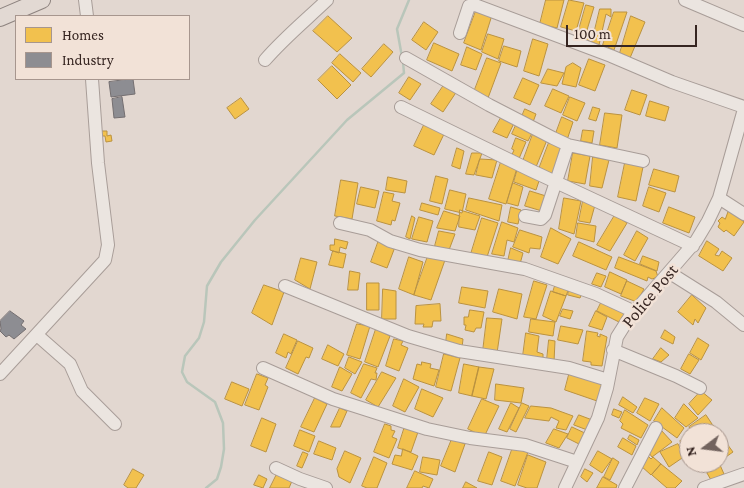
<!DOCTYPE html>
<style>
body{margin:0}
#map{position:relative;width:744px;height:488px;overflow:hidden;background:#e2d7d0;font-family:"Crimson Pro",serif}
canvas{display:block}
.legend{position:absolute;left:15px;top:15px;width:175px;height:65px;box-sizing:border-box;background:#f2e2d7;border:1px solid #a7968e;margin:0;padding:6px 9px;list-style:none;font-size:15px;color:#362521}
.legend li{display:flex;align-items:center;gap:10px;height:25px}
.legend b{width:25px;border:1px solid #a7968e}
.north{position:absolute;left:679px;top:423px;width:50px;height:50px;box-sizing:border-box;background:#f2e2d7;border:1px solid #a7968e;border-radius:50%;rotate:255deg;font-size:14px;font-weight:700;line-height:20px;text-align:center;color:#362521}
.north::after{content:'';display:block;margin:auto;width:18px;height:22px;background:#72635e;clip-path:polygon(50% 0,100% 100%,50% 72%,0 100%)}
.scale{position:absolute;left:566px;top:25px;width:131px;height:22px;box-sizing:border-box;border:2px solid #362521;border-top:0;padding-left:6px;font-size:15px;line-height:18px;white-space:nowrap;color:#362521;-webkit-text-stroke:4px #f2e2d7;paint-order:stroke}
</style>
<div id="map">
<canvas width="744" height="488"></canvas>
<ul class="legend">
<li><b style="height:14px;background:#f2c14e"></b>Homes</li>
<li><b style="height:14px;background:#8d8d92"></b>Industry</li>
</ul>
<div class="north">N</div>
<div class="scale">100 m</div>
</div>
<script>
const ctx = document.querySelector('canvas').getContext('2d');
ctx.lineJoin = 'round';
function fillPath(path, color) { ctx.fillStyle = color; ctx.fill(path, 'evenodd'); }
function strokePath(path, color, width, dash) { ctx.strokeStyle = color; ctx.lineWidth = width; ctx.lineCap = dash ? 'butt' : 'round'; ctx.setLineDash(dash || []); ctx.stroke(path); }
function label(font, color, halo, rows, align = 'center') {
  ctx.font = font + ' "Crimson Pro",serif'; ctx.lineWidth = 5; ctx.setLineDash([]); ctx.textBaseline = 'middle'; ctx.strokeStyle = halo; ctx.fillStyle = color; for (const [text, x, y, turn = 0] of rows) {
    ctx.save(); ctx.translate(x, y); ctx.rotate((+turn || 0) * Math.PI / 180); ctx.textAlign = isNaN(turn) ? turn : align; if (halo) ctx.strokeText(text, 0, 0); ctx.fillText(text, 0, 0); ctx.restore();
  }
}
const homes = new Path2D(`
 M546,0h18l-7,28 -17,-4z
 M569,0l15,3 -8,28 -15,-4z
 M586,5l8,2 -7,23 5,2 -3,9 -12,-4z
 M600,9h11v8l-5,-3 -7,31 -7,-3z
 M476,11l16,4 -11,35 -17,-7z
 M614,12h13l-13,38 -11,-5z
 M328,16l24,22 -15,14 -24,-21z
 M631,16l14,6 -15,36 -10,-5z
 M424,22l14,10 -12,18 -14,-10z
 M488,34l16,5 -6,20 -16,-7z
 M533,39l15,5 -9,32 -15,-5z
 M434,43l25,11 -7,17 -25,-11z
 M384,44l9,8 -22,25 -9,-8z
 M504,46l17,5 -4,16 -18,-6z
 M467,47l15,7 -6,16 -15,-5z
 M340,54l21,19 -8,9 -21,-19z
 M487,58l14,5 -13,35 -14,-6z
 M589,59l16,6 -10,26 -16,-6z
 M573,63l8,5 -5,19 -14,-3 4,-17z
 M332,66l19,19 -14,14 -19,-19z
 M548,69l16,4 -7,13 -16,-3z
 M409,77l12,7 -11,16 -11,-7z
 M523,78l16,7 -9,20 -16,-7z
 M444,85l13,6 -14,21 -12,-8z
 M553,89l16,7 -8,17 -16,-7z
 M632,90l15,5 -7,20 -15,-5z
 M570,97l15,6 -8,18 -14,-6z
 M241,98l8,11 -14,10 -8,-11z
 M650,101l19,6 -4,14 -19,-5z
 M593,107l7,2 -4,12 -7,-2z
 M525,109l11,5 -3,8 -12,-3z
 M605,113l17,2 -5,33 -17,-3z
 M502,116l13,5 -8,17 -14,-6z
 M562,117l11,5 -6,18 -12,-4z
 M517,123l16,8 -5,10 -16,-7z
 M424,125l20,9 -10,21 -20,-9z
 M583,130l11,1 -2,12 -11,-2z
 M101,131h6v5l4,-1 1,6 -6,1 -1,-6h-3z
 M533,134l14,6 -11,27 -13,-6z
 M516,138l10,4 -8,19 -7,-4 3,-7 -2,-1z
 M550,140l14,7 -9,29 -16,-7z
 M457,148l7,3 -4,18 -8,-3z
 M472,153h10l-8,22 -8,-1z
 M573,153l17,3 -5,28 -17,-3z
 M593,157l16,3 -7,28 -12,-2z
 M480,159l17,1 -5,18 -16,-3z
 M501,162l16,6 -11,36 -17,-5z
 M625,163l18,4 -7,34 -18,-4z
 M518,168l22,10 -4,12 -22,-8z
 M654,169l25,7 -4,16 -26,-7z
 M436,176l12,3 -6,25 -12,-3z
 M388,177l19,4 -2,12 -19,-3z
 M341,180l17,3 -6,36 -17,-3z
 M513,183l10,4 -5,19 -11,-3z
 M361,187l18,4 -4,17 -18,-4z
 M649,187l17,6 -7,19 -16,-6z
 M450,190l16,4 -4,19 -17,-4z
 M530,191l16,5 -4,15 -17,-5z
 M384,192l10,2 -2,7 8,2 -5,18 -3,-1 -1,5 -14,-4z
 M469,198l33,7 -3,16 -33,-11z
 M564,198l17,3 -7,33 -15,-5z
 M583,201l12,4 -5,18 -11,-2z
 M422,203l18,5 -2,7 -18,-5z
 M511,207l10,3 -3,14 -10,-2z
 M669,207l26,10 -6,16 -26,-10z
 M460,210l20,6 -5,14 -16,-3z
 M729,210l15,12 -10,14 -8,-6 -2,2 -6,-5 2,-4 -2,-2 4,-4 3,2z
 M444,211l16,5 -5,15 -18,-3z
 M615,215l12,8 -17,28 -13,-6z
 M412,216l3,2 -5,21 -4,-2z
 M419,217l14,4 -6,21 -15,-3z
 M482,218l16,5 -11,34 -16,-3z
 M502,222l16,6 -4,14 -7,-2 -3,16 -12,-2z
 M578,223l18,3 -2,16 -18,-5z
 M551,228l20,11 -13,25 -17,-7z
 M520,230l22,7 -2,12 -10,-1 -1,5 -16,-6z
 M439,231l16,3 -6,16 -14,-4z
 M637,231l11,7 -13,23 -11,-6z
 M335,239l13,3 -2,7 -6,-2 -1,6 -9,-3v-5h4z
 M379,240l16,7 -8,21 -16,-6z
 M707,241l12,8 -4,6 4,1 3,-5 10,7 -9,13 -24,-15z
 M579,242l33,15 -6,13 -33,-14z
 M511,248l12,5 -3,11 -12,-3z
 M333,251l13,3 -3,14 -14,-3z
 M428,256l17,4 -14,40 -17,-5z
 M643,256l16,6 -2,9 -17,-7z
 M409,257l14,5 -9,33 -15,-6z
 M619,257l37,14 2,6 -6,2 -4,-2 -1,4 -32,-13z
 M301,258l16,4 -7,27 -15,-9z
 M350,271l10,2 -2,17h-10z
 M610,272l17,8 -6,14 -16,-7z
 M597,273l9,3 -5,11 -9,-3z
 M534,281l13,4 -11,34 -12,-2z
 M627,281l17,8 -7,13 -16,-6z
 M367,283h12v27h-12z
 M556,283l13,5 -3,8 -13,-4z
 M264,285l20,7 -12,33 -20,-12z
 M570,286l13,5 -3,7 -12,-3z
 M462,287l26,4 -3,17 -26,-5z
 M383,289l13,2v28h-14z
 M499,289l23,5 -5,25 -24,-7z
 M551,291l15,5 -10,26 -13,-6z
 M692,295l14,13 -8,15 -3,-4 -2,6 -15,-13z
 M603,299l27,12 -7,13 -26,-13z
 M440,304l1,17h-8l-1,6h-9l1,-3h-9l1,-18z
 M563,309l10,2 -3,8 -10,-3z
 M470,310l14,2 -3,16h-5l-2,4 -9,-2 1,-5h-2v-8h4z
 M596,311l11,6 -5,13 -13,-4z
 M487,318l15,1 -5,34 -14,-2z
 M531,319l24,3 -2,14 -24,-4z
 M357,324l13,2 -10,33 -13,-4z
 M561,326l22,4 -5,14 -20,-4z
 M376,329l14,7 -12,31 -13,-5z
 M665,330l10,7 -2,7 -12,-6z
 M587,331l11,2 -1,3 3,1v-3l7,3 -5,29 -11,-1v-3l-8,-1z
 M526,333l13,3 -2,16 6,2v5l-20,-3z
 M284,334l13,6 -6,14 -3,-2 -2,6 -10,-5z
 M447,334l16,5 -1,9 -16,-5z
 M698,338l11,7 -8,15 -11,-7z
 M394,339l9,2 -2,4 7,3 -9,23 -13,-5z
 M549,340l6,1 -1,21 -7,-2z
 M298,341l15,7 -4,10 -3,-1 -8,17 -12,-6z
 M328,345l16,9 -6,12 -16,-7z
 M661,348l8,7 -8,7 -8,-3z
 M444,354l16,4 -9,33 -15,-4z
 M689,354l10,6 -9,14 -9,-5z
 M349,357l13,5 -7,12 -10,-6z
 M422,362l9,2 -1,4 9,2 -5,16 -21,-7 4,-15 4,1z
 M364,364l13,4 -2,5h2l-1,7 -5,-1 -10,19 -10,-5z
 M464,364l15,3 -7,29 -13,-3z
 M340,367l12,7 -10,17 -10,-4z
 M479,367l15,2 -8,30 -14,-3z
 M570,371l36,12 -6,19 -35,-12z
 M382,372l14,6 -18,29 -12,-7z
 M257,374l11,4 -3,7 3,2 -9,23 -14,-5z
 M404,379l15,8 -14,25 -12,-6z
 M232,382l17,7 -7,17 -17,-7z
 M496,384l28,4 -3,15 -26,-3z
 M422,389l21,9 -10,19 -18,-8z
 M701,391l11,9 -14,15 -9,-11z
 M623,397l14,10 -4,6 -14,-8z
 M315,398l12,6 -13,28 -13,-5z
 M645,398l14,6 -9,17 -13,-8z
 M482,399l17,7 -15,31 -16,-8z
 M511,403l8,5 -12,24 -8,-3z
 M522,403l7,3 -13,26 -6,-3z
 M684,404l14,14 -12,9 -11,-9z
 M531,406l20,2 22,8 -7,14 -10,-2 3,-7 -8,-4 -2,4 -24,-3z
 M340,408l7,3 -7,16h-9z
 M662,408l22,20 -7,10 -23,-17z
 M614,409l8,3 -3,6 -7,-3z
 M625,410l23,15 -7,13 -20,-10 2,-4 -3,-3z
 M579,415l16,6 -5,10 -16,-6z
 M706,415l6,9 -19,9 -4,-6z
 M262,418l14,6 -10,28 -15,-6z
 M385,424l6,2v4l4,1 -3,6 5,2 -8,19 -15,-6z
 M713,425l6,8h-16z
 M405,426l13,6 -7,20 -13,-4z
 M572,427l17,8 -6,11 -16,-8z
 M554,429l14,5 -9,14 -13,-5z
 M300,430l15,6 -6,16 -15,-6z
 M661,430l11,12 -20,15 -6,-8z
 M719,433l14,19 -13,9 -1,-2z
 M630,435l9,5 -2,5 -9,-6z
 M689,437v18h-2l-7,-14z
 M623,438l13,8 -4,9 -14,-8z
 M452,439l13,5 -10,28 -14,-6z
 M319,441l17,7 -4,12 -18,-6z
 M678,444l7,12 -16,11 -9,-15z
 M513,447l15,5 -13,34 -14,-5z
 M403,449l15,7 -6,14 -20,-6 3,-9 6,1z
 M345,451l16,7 -11,25 -11,-6 -2,-8z
 M598,451l14,8 -10,14 -12,-8z
 M303,452l5,2 -6,14 -5,-2z
 M489,452l13,5 -10,28 -14,-4z
 M528,455l18,7 -9,26h-10l-9,-3z
 M647,455l4,4 2,-2 8,7 -10,11 -11,-10z
 M374,457l13,6 -10,25h-10l-5,-2z
 M423,457l17,3 -3,15 -17,-3z
 M613,458l6,4 -9,18 -6,-3z
 M661,464l21,17 -7,7h-8l-15,-13z
 M720,465l4,9 -13,6 -4,-7z
 M133,469l11,6 -8,13h-8l-4,-3z
 M585,469l8,4 -6,9 -6,-5z
 M415,471l18,8 -4,9 -6,-2 -1,2h-15z
 M277,474l15,7 -3,7h-19z
 M259,475l8,4 -4,9 -9,-3z
 M603,477l14,8 -1,3h-19z
 M466,482l11,6h-14z`);
fillPath(homes, '#f2c14e');
strokePath(homes, '#ba9240', 1);
const industry = new Path2D(`
 M133,79l2,15 -24,3 -2,-15z
 M122,97l3,20 -11,1 -2,-19z
 M10,311l14,10 -3,4 5,4 -12,10 -5,-4 -3,2 -6,-6 1,-2 -1,-8z`);
fillPath(industry, '#8d8d92');
strokePath(industry, '#736e70', 1);
strokePath(new Path2D(`
 M402,57l-5,-28 12,-29
 M206,488l11,-9 4,-12 3,-18 -1,-26 -8,-21 -28,-20 -5,-10 3,-16 14,-18 5,-16 3,-36 14,-24 34,-42 92,-100 57,-47 -1,-11`), '#b9c6ba', 2.5);
const minor = new Path2D(`
 M85,0l2,16
 M685,0l59,25
 M460,33l9,-27 6,-1 136,51 61,26 72,25
 M406,58l83,47 64,33 15,7 75,16
 M265,60c19,-22 41,-40 62,-60
 M401,107l129,63 163,76
 M719,198l25,16
 M525,216l16,3 4,-4 23,-70
 M340,223l30,7 20,11 30,9 105,19 71,25 39,18
 M670,273l46,29 28,23
 M285,286l123,50 51,15 110,17 39,12
 M37,335l33,29 12,27 33,33
 M613,350l63,26 24,12
 M263,368l70,31 94,30 43,9 55,7 52,17
 M0,374l105,-114 3,-15 -10,-82 -6,-84
 M276,468l24,11 26,9
 M565,488l33,-70 9,-30 10,-51 12,-19 67,-77 12,-20 11,-23 25,-89
 M625,488l31,-60
 M704,488l40,-14`);
const major = new Path2D(`
 M0,18l42,-18`);
strokePath(minor, '#a89d98', 14);
strokePath(major, '#8d837f', 18);
strokePath(minor, '#ebe5e0', 12);
strokePath(major, '#e2d9d3', 16);
label('18px', '#362521', '#f2e2d7', [
 ["Police Post",650,296,-50]
]);
</script>
